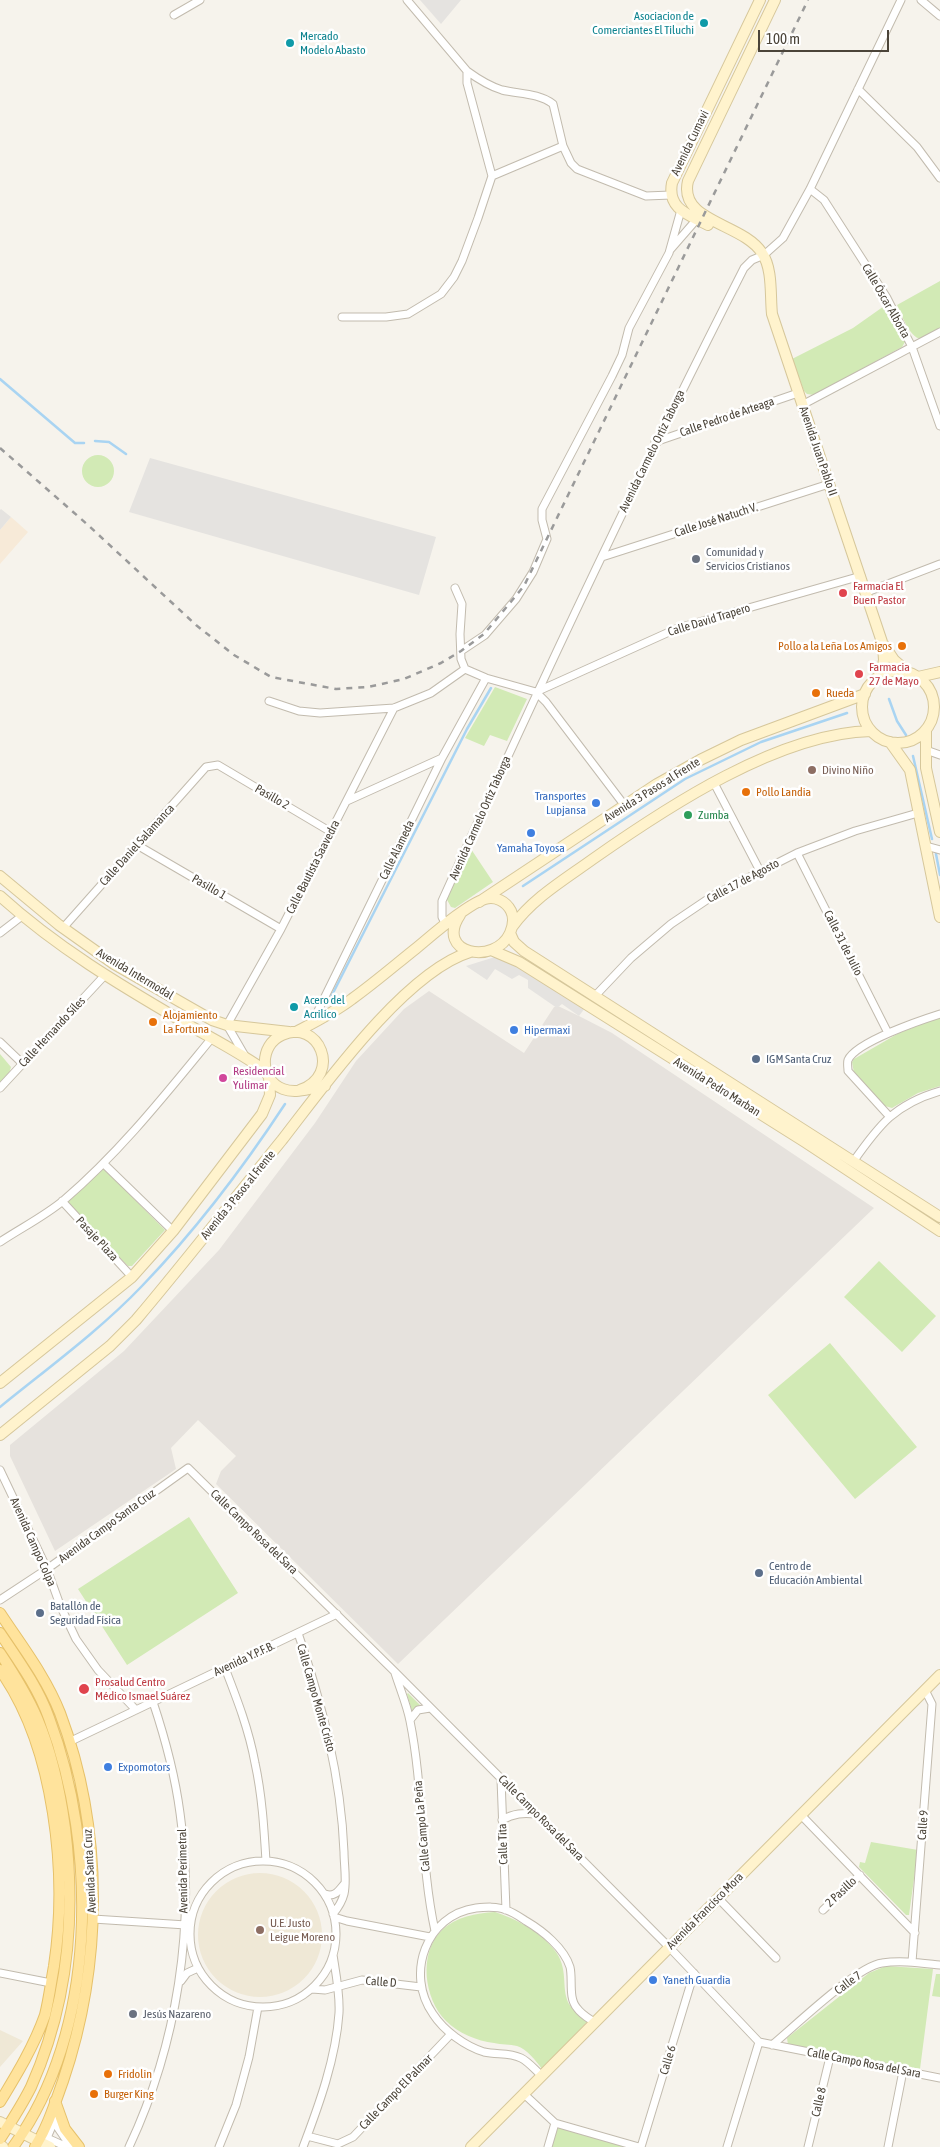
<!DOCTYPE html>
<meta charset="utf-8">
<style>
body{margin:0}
#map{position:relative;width:940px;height:2147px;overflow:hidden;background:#f6f3ec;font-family:"Asap Condensed",sans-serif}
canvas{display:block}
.scale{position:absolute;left:758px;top:30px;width:131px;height:22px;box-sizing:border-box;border:2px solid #4b4439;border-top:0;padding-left:6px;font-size:15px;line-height:18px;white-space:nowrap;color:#4b4439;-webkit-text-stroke:4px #fff;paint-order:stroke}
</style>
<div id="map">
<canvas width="940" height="2147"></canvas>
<div class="scale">100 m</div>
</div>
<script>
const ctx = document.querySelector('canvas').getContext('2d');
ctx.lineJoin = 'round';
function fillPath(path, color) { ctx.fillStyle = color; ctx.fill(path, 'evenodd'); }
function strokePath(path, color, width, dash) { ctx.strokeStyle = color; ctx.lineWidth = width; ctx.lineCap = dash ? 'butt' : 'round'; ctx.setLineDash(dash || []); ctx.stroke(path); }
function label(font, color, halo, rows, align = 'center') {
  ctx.font = font + ' "Asap Condensed",sans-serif'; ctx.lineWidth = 5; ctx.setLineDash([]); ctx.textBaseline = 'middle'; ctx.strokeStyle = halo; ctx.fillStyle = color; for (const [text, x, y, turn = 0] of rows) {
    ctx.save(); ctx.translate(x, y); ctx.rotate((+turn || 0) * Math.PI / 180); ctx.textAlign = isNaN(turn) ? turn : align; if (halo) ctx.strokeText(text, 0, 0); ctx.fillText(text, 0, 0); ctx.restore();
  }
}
fillPath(new Path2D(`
 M11,517l17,15 -28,32v-34z`), '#f7ead8');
fillPath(new Path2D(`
 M429,991l95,62 30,-46 4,-1 21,10 33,17 262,175 -476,456 -182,-180 5,-13 15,-15 -38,-36 -27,28 5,21 -121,82 -45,-95v-11l114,-94 95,-101 96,-127 41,-62 48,-52z`), '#e6e2dd');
fillPath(new Path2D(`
 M198 1935a62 62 0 1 1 124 0a62 62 0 1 1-124 0Z
 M0,2030l23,11 -23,26z`), '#efe8d6');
fillPath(new Path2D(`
 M940,281v47l-19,11c-12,-2 -19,-24 -24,-34z
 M887,304l18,38 -3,5 -88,48 -7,-1 -3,-3 -12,-32 61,-31z
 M82 471a16 16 0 1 1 32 0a16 16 0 1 1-32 0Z
 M495,687l32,12 -20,42 -17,-6 -6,11 -19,-8z
 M469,846l24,36 -38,26 -4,-1 -5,-9z
 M940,1017v69l-22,7 -26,15 -7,-2 -31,-33 -2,-11 2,-3 45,-26z
 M0,1054l11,13 -2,7 -9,8z
 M105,1167l6,9 54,54 -33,36h-4l-60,-62v-3z
 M879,1261l57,55 -34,36 -58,-55z
 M830,1343l87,104 -62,52 -87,-104z
 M189,1517l49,76 -111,72 -49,-76z
 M408,1693l13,13 -9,5 -5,-17z
 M871,1842l47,8 -9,65h-3l-47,-48 1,-5 5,1z
 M495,1912c22,7 47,21 61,40 18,26 -5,51 33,68l-47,49c-6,-8 -15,-20 -25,-23 -7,-2 -16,-1 -23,-3 -17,-2 -36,-10 -48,-22 -22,-22 -28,-68 -4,-91 14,-13 34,-17 53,-18z
 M886,1966l47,3 -13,100 -132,-24 -1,-7 82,-65z
 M936,1974h4v23l-8,-1z
 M558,2127l69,20h-75z`), '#d2eab5');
fillPath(new Path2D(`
 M420,0h41l-20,24z
 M150,458l286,79 -17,58 -290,-83z
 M1,509l10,8 -11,13v-20z
 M498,956l5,2 82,50 -6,8 -17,-12 -5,4 -29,-20v-8l-9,-5 -7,4 -17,-10 -8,11 -21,-14z`), '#e5e3e0');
strokePath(new Path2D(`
 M0,379l75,64h9
 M95,441l14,1 17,12
 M889,699l8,22 9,14
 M913,756l19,83
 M936,854l4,21
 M523,886l162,-107 76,-37 86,-29
 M331,997l136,-268 24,-41
 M0,1407c48,-39 99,-76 142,-121 53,-55 101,-118 143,-182`), '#a9d4f2', 2.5);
const street = new Path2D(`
 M921,0l19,16
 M174,15l26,-15
 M467,71c11,8 22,15 35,19 17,4 37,3 51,14l10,42 8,17 6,6 69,27 25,-1
 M858,89l59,58 23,31
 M492,176l71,-30
 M810,189l14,11 63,98 25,49 28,79
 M670,250l27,-31
 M342,317h44l22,-3 33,-20 13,-17 8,-16 16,-43 14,-42 -25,-93v-12l-60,-71
 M802,405l138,-73
 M655,442l143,-49
 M602,557l227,-73
 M455,588l7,16 -2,30 1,25 4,10 21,9 50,14
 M867,592l73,-28
 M461,651l24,-16 31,-36 17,-27 14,-33 -5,-19v-11l70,-133 10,-21 7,-27 40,-75 12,-43
 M536,692l142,-64 183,-52
 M536,692l10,10 79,104
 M269,701l30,10 21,2 74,-5 37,-15 34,-24
 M926,750l14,5
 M714,783l46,88
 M347,801l95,-43
 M137,845l144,84
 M926,846l14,4
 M797,853l91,180
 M446,925l-4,-8v-16c96,-213 196,-425 302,-633l8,-8 12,-5 19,-17 27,-49 91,-189
 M63,928l143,-161 12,-2 113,67
 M0,933l22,-17
 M595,996l36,-38 40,-34 43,-29 83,-42 58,-22 63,-18
 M312,1023l130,-265 44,-80
 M0,1042l23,22
 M245,1056l-18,-31 54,-96 113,-221
 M0,1088l105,-113
 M889,1116l-41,-45c0,-3 -1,-8 0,-11 8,-18 73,-40 92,-46
 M853,1162c26,-37 42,-58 87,-71
 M104,1164l69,67
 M62,1201l70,76
 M0,1242c21,-14 45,-26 64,-42 56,-48 101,-105 147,-161
 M0,1470l47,99 13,36 16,34 22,31 38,40
 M0,1600l47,-31 141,-101 207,204 274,275 90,95 181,36
 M298,1633c24,71 43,143 46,219 0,13 3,29 0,42 -2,8 -6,14 -11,20
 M225,1668c12,31 24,62 30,95 7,32 9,65 11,98
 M395,1673c5,16 12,32 15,48 14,69 10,141 25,210
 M410,1720l8,-10 12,-2
 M69,1742l268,-128
 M501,1779l5,131
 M801,1815l114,118
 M502,1820c12,-7 21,-7 34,-6
 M190 1934a73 73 0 1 1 146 0a73 73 0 1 1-146 0Z
 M325,1894c10,4 14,-4 20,-11
 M718,1898l58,60
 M823,1910l37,-35
 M334,1917l13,4 83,16
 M93,1919l93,6
 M912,1962l20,-258 -7,-14
 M0,1973l51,10
 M181,1981l6,-8 11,-5
 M312,1989l13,1 37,-10 59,7
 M772,2045c22,-18 85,-79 110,-82 19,-3 39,0 58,2
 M542,2076c-7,-6 -13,-14 -21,-18 -12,-6 -24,-3 -37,-6 -19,-6 -40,-21 -51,-38 -28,-40 -7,-99 43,-106 10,-1 21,-2 30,2 7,2 14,7 20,11 17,10 38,27 44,46 3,12 -2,31 7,41 4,6 11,10 17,14
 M524,2094l31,29 84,24
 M307,2136l31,8 15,-7 98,-103
 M67,2147l-20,-9 8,-19 3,9 13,19
 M129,2147c48,-102 67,-222 51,-334 -5,-38 -15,-75 -27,-111
 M219,2147l17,-42 13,-48 9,-50
 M303,2147c16,-42 33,-89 36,-134 1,-19 -3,-39 -6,-58
 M548,2147l7,-24
 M641,2147l53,-174
 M727,2147l32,-105
 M808,2147l22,-90
 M888,2147l15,-76`);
const secondary = new Path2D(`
 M775,0l-87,181c-10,41 55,42 74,72 11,16 8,43 10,61l111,331 1,15 -3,16
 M708,225c-19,-10 -41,-16 -36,-42l88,-183
 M884,645l10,15 15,13
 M862 707a36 36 0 1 1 72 0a36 36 0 1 1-72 0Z
 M918,677l22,-5
 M926,730v38l14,64
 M890,742l20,28 30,147
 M0,876l59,49 55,39 98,56 15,5 62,7
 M0,896c56,51 120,89 185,127 28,16 56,30 82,49
 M479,902l178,-118 43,-24 41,-20 124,-46
 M512,927c21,-29 52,-47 81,-68 74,-52 186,-126 278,-128
 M510,933l4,9 10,9 416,266
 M491,950l28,12 286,180 135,89
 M296,1032c19,-10 39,-20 56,-33 21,-15 42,-33 62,-49 16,-13 53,-46 71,-51 10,-3 21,2 26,12 3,6 2,15 -1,22 -15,33 -76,21 -50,-18
 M300,1090c43,-15 19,-72 -18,-55 -23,10 -23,45 1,54 13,5 29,-1 42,-3
 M0,1383l132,-106 41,-46 89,-117 8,-19 -1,-18
 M0,1435l110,-89 26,-26c50,-59 97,-120 146,-180 42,-54 123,-168 188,-188
 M0,2122l50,25
 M0,2145l3,2
 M471,2147l469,-472`);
const primary = new Path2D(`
 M0,1613c21,32 46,64 60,100 44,117 43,250 3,368 -8,22 -15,45 -28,66
 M0,1633c18,27 38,54 49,85 49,131 49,312 -36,429
 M0,1653c14,21 27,42 37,65 15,35 23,73 28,110 11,89 3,176 -34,259 -9,18 -20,35 -31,52
 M0,1670c55,77 68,204 54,296 -3,16 -5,33 -9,49 -11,31 -28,59 -45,87
 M55,2101l10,28 14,18`);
strokePath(street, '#c2bbae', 9);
strokePath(secondary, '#d6c79b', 12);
strokePath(primary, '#e6c16a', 12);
strokePath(street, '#fff', 7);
strokePath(secondary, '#fff3cd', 10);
strokePath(primary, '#ffe39c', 10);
strokePath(new Path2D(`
 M0,448l88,77 108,100 38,30 37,22 65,12 32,-2 36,-8 37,-16 20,-12 23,-17 40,-48 284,-586`), '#9a9a9a', 2.5, [6, 6]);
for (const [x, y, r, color] of [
 [704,23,5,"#0f9aa8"],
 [290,43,5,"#0f9aa8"],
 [696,559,5,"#6b7280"],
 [843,593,5,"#e0444e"],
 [902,646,5,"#e8710a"],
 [859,674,5,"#e0444e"],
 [816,693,5,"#e8710a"],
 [812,770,5,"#8d6e63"],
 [746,792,5,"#e8710a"],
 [596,803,5,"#3f7fe0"],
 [688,815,5,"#2e9e5b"],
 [531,833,5,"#3f7fe0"],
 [294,1007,5,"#0f9aa8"],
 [153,1022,5,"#e8710a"],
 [514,1030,5,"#3f7fe0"],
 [756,1059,5,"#5c6f8a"],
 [223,1078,5,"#d1479c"],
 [759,1573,5,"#5c6f8a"],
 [40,1613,5,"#5c6f8a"],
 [84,1689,6,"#e0444e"],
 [108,1767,5,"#3f7fe0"],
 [260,1930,5,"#8d6e63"],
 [653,1980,5,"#3f7fe0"],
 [133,2014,5,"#6b7280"],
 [108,2074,5,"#e8710a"],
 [94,2094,5,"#e8710a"]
]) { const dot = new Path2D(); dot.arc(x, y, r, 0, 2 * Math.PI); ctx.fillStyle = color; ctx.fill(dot); strokePath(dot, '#fff', 2); }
label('12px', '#0d838f', '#fff', [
 ["Asociacion de",694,16,"right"],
 ["Comerciantes El Tiluchi",694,30,"right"],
 ["Mercado",300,36],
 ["Modelo Abasto",300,50],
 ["Acero del",304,1000],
 ["Acrilico",304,1014]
], 'left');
label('12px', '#4b4439', '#fff', [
 ["Avenida Cumavi",690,143,-64],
 ["Calle Óscar Alborta",886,301,60],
 ["Calle Pedro de Arteaga",727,417,-19],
 ["Avenida Carmelo Ortiz Taborga",652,451,-64],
 ["Avenida Juan Pablo II",818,451,71],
 ["Calle José Natuch V.",716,520,-18],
 ["Calle David Trapero",709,620,-17],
 ["Avenida 3 Pasos al Frente",652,790,-32],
 ["Pasillo 2",272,797,30],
 ["Avenida Carmelo Ortiz Taborga",480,818,-66],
 ["Calle Daniel Salamanca",137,845,-48],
 ["Calle Alameda",397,850,-64],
 ["Calle Bautista Saavedra",313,867,-63],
 ["Calle 17 de Agosto",743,881,-28],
 ["Pasillo 1",209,887,30],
 ["Calle 31 de Julio",843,943,63],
 ["Avenida Intermodal",135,974,31],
 ["Calle Hernando Síles",52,1032,-47],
 ["Avenida Pedro Marban",717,1087,32],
 ["Avenida 3 Pasos al Frente",238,1195,-51],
 ["Pasaje Plaza",97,1239,47],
 ["Avenida Campo Santa Cruz",107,1526,-36],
 ["Calle Campo Rosa del Sara",254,1532,44],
 ["Avenida Campo Colpa",33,1542,66],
 ["Avenida Y.P.F.B.",244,1659,-25],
 ["Calle Campo Monte Cristo",316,1698,74],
 ["Calle Campo Rosa del Sara",541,1818,45],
 ["Calle 9",923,1825,-86],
 ["Calle Campo La Peña",422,1826,-95],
 ["Calle Tita",503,1844,-92],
 ["Avenida Santa Cruz",90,1871,-93],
 ["Avenida Perimetral",183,1871,-91],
 ["2 Pasillo",841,1892,-43],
 ["Avenida Francisco Mora",705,1911,-45],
 ["Calle D",381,1982,4],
 ["Calle 7",848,1983,-37],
 ["Calle 6",668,2060,-73],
 ["Calle Campo Rosa del Sara",864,2063,11],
 ["Calle Campo El Palmar",396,2092,-46],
 ["Calle 8",819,2102,-77]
]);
label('12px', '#5b616d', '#fff', [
 ["Comunidad y",706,552],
 ["Servicios Cristianos",706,566],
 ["Jesús Nazareno",143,2014]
], 'left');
label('12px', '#be3a42', '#fff', [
 ["Farmacia El",853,586],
 ["Buen Pastor",853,600],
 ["Farmacia",869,667],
 ["27 de Mayo",869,681],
 ["Prosalud Centro",95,1682],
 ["Médico Ismael Suárez",95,1696]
], 'left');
label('12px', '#c56008', '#fff', [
 ["Pollo a la Leña Los Amigos",892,646,"right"],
 ["Rueda",826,693],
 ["Pollo Landia",756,792],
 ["Alojamiento",163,1015],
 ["La Fortuna",163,1029],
 ["Fridolin",118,2074],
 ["Burger King",104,2094]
], 'left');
label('12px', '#785e54', '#fff', [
 ["Divino Niño",822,770],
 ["U.E. Justo",270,1923],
 ["Leigue Moreno",270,1937]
], 'left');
label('12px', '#366cbe', '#fff', [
 ["Transportes",586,796,"right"],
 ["Lupjansa",586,810,"right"],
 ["Yamaha Toyosa",531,848,"center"],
 ["Hipermaxi",524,1030],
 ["Expomotors",118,1767],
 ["Yaneth Guardia",663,1980]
], 'left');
label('12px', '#27864d', '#fff', [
 ["Zumba",698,815]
], 'left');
label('12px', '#4e5e75', '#fff', [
 ["IGM Santa Cruz",766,1059],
 ["Centro de",769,1566],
 ["Educación Ambiental",769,1580],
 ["Batallón de",50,1606],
 ["Seguridad Física",50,1620]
], 'left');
label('12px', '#b23c85', '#fff', [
 ["Residencial",233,1071],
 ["Yulimar",233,1085]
], 'left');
</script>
